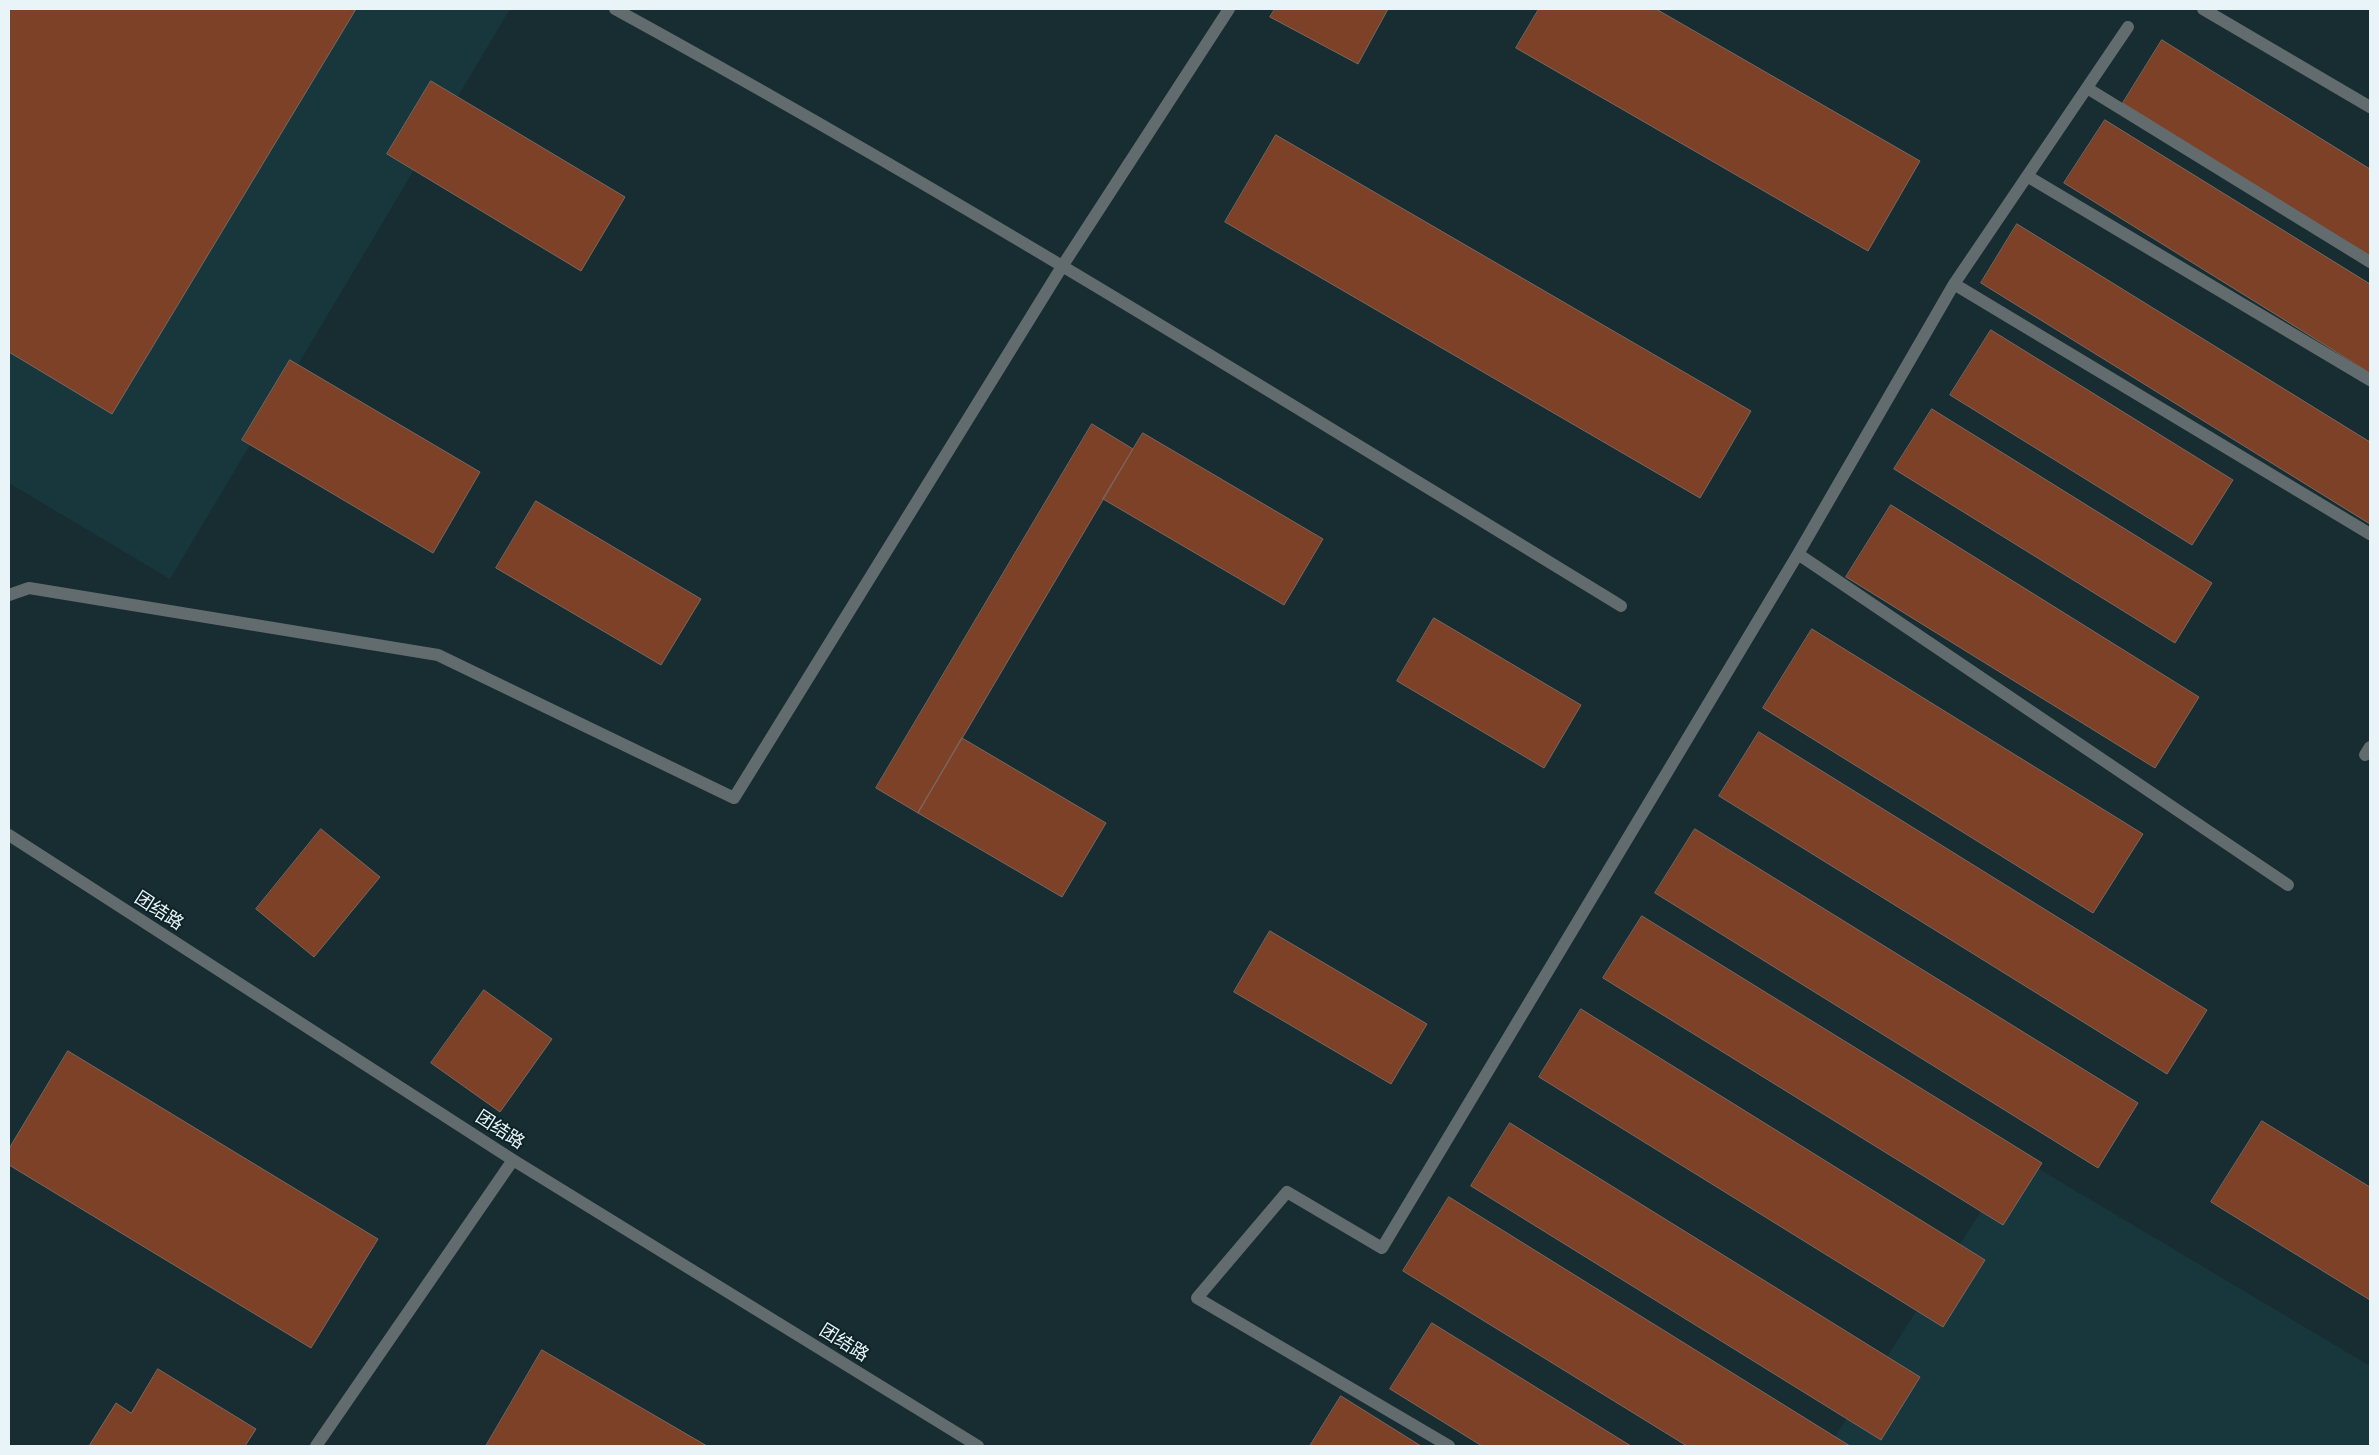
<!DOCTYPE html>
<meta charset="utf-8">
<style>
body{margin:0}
#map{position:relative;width:2379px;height:1455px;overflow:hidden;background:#172d31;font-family:"Alegreya Sans",sans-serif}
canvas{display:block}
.frame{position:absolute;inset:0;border:10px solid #e8f4f7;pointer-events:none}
</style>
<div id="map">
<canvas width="2379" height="1455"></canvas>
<div class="frame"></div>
</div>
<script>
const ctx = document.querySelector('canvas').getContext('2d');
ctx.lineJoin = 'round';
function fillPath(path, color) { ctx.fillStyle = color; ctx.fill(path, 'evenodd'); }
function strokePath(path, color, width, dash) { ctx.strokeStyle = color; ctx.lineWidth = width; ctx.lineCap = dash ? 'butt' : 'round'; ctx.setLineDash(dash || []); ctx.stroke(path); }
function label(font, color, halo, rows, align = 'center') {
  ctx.font = font + ' "Alegreya Sans","Noto Sans SC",sans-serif'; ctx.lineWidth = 4; ctx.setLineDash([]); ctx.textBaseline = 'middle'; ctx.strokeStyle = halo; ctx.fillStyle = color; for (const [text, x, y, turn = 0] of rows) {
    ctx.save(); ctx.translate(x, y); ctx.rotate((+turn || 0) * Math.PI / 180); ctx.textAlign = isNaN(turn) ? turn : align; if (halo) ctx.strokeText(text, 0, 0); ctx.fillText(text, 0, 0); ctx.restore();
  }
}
fillPath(new Path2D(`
 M9,9h501l-340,570 -161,-96z
 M2017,1156l353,210v80h-541z`), '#18373d');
const building = new Path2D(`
 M9,9h347l-244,405 -103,-62z
 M1275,9h113l-30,55 -88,-47z
 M1539,9h117l264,152 -52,90 -352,-203z
 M2162,40l208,129v87l-247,-153z
 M431,81l194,116 -44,74 -194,-117z
 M2105,120l265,164v89l-306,-190z
 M1276,135l475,276 -51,87 -475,-276z
 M2017,224l353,218v82l-389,-241z
 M1991,330l242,150 -41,65 -242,-150z
 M290,360l190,112 -47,81 -191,-113z
 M1932,409l280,174 -37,60 -281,-174z
 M1092,424l41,25 -215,364 -42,-25z
 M1143,433l180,106 -39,66 -181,-106z
 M536,501l165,98 -40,66 -165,-97z
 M1891,505l308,192 -44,71 -309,-191z
 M1434,618l147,87 -37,63 -147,-87z
 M1812,629l331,205 -50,79 -330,-205z
 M1759,732l448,278 -40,64 -448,-278z
 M962,738l144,85 -44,74 -144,-84z
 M321,829l59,48 -66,80 -58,-48z
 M1695,829l443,274 -40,65 -443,-275z
 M1642,916l400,247 -39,62 -400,-247z
 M1270,931l157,93 -36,60 -157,-92z
 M484,990l68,49 -52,73 -69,-49z
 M1581,1009l404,251 -42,67 -404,-250z
 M68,1051l310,188 -67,109 -302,-183v-16z
 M2262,1121l108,66v113l-159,-98z
 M1510,1123l410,254 -39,63 -410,-254z
 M1449,1197l401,249h-163l-284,-175z
 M1432,1323l199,123h-149l-92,-57z
 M542,1350l165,96h-221z
 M158,1369l98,60 -11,17h-156l27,-43 15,10z
 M1341,1396l80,50h-111z`);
fillPath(building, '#7d4127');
strokePath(building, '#7b675f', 1);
strokePath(new Path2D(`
 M615,9c342,187 673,394 1006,597
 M2203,9l167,98
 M2128,27l-174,257 -156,270 490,331
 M2087,88l283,174
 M2027,176l343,204
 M1954,284l416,250
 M9,595l20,-7 409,67 296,143 329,-533 166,-256
 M2365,755l5,-8
 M9,835l504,325 465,286
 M316,1446l197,-286
 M1449,1446l-252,-148 90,-106 95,56 416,-694`), '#626c6e', 12);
label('18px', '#e8f4f7', '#0d2327', [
 ["团结路",159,911,33],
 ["团结路",500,1130,33],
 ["团结路",844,1343,32]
]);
</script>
